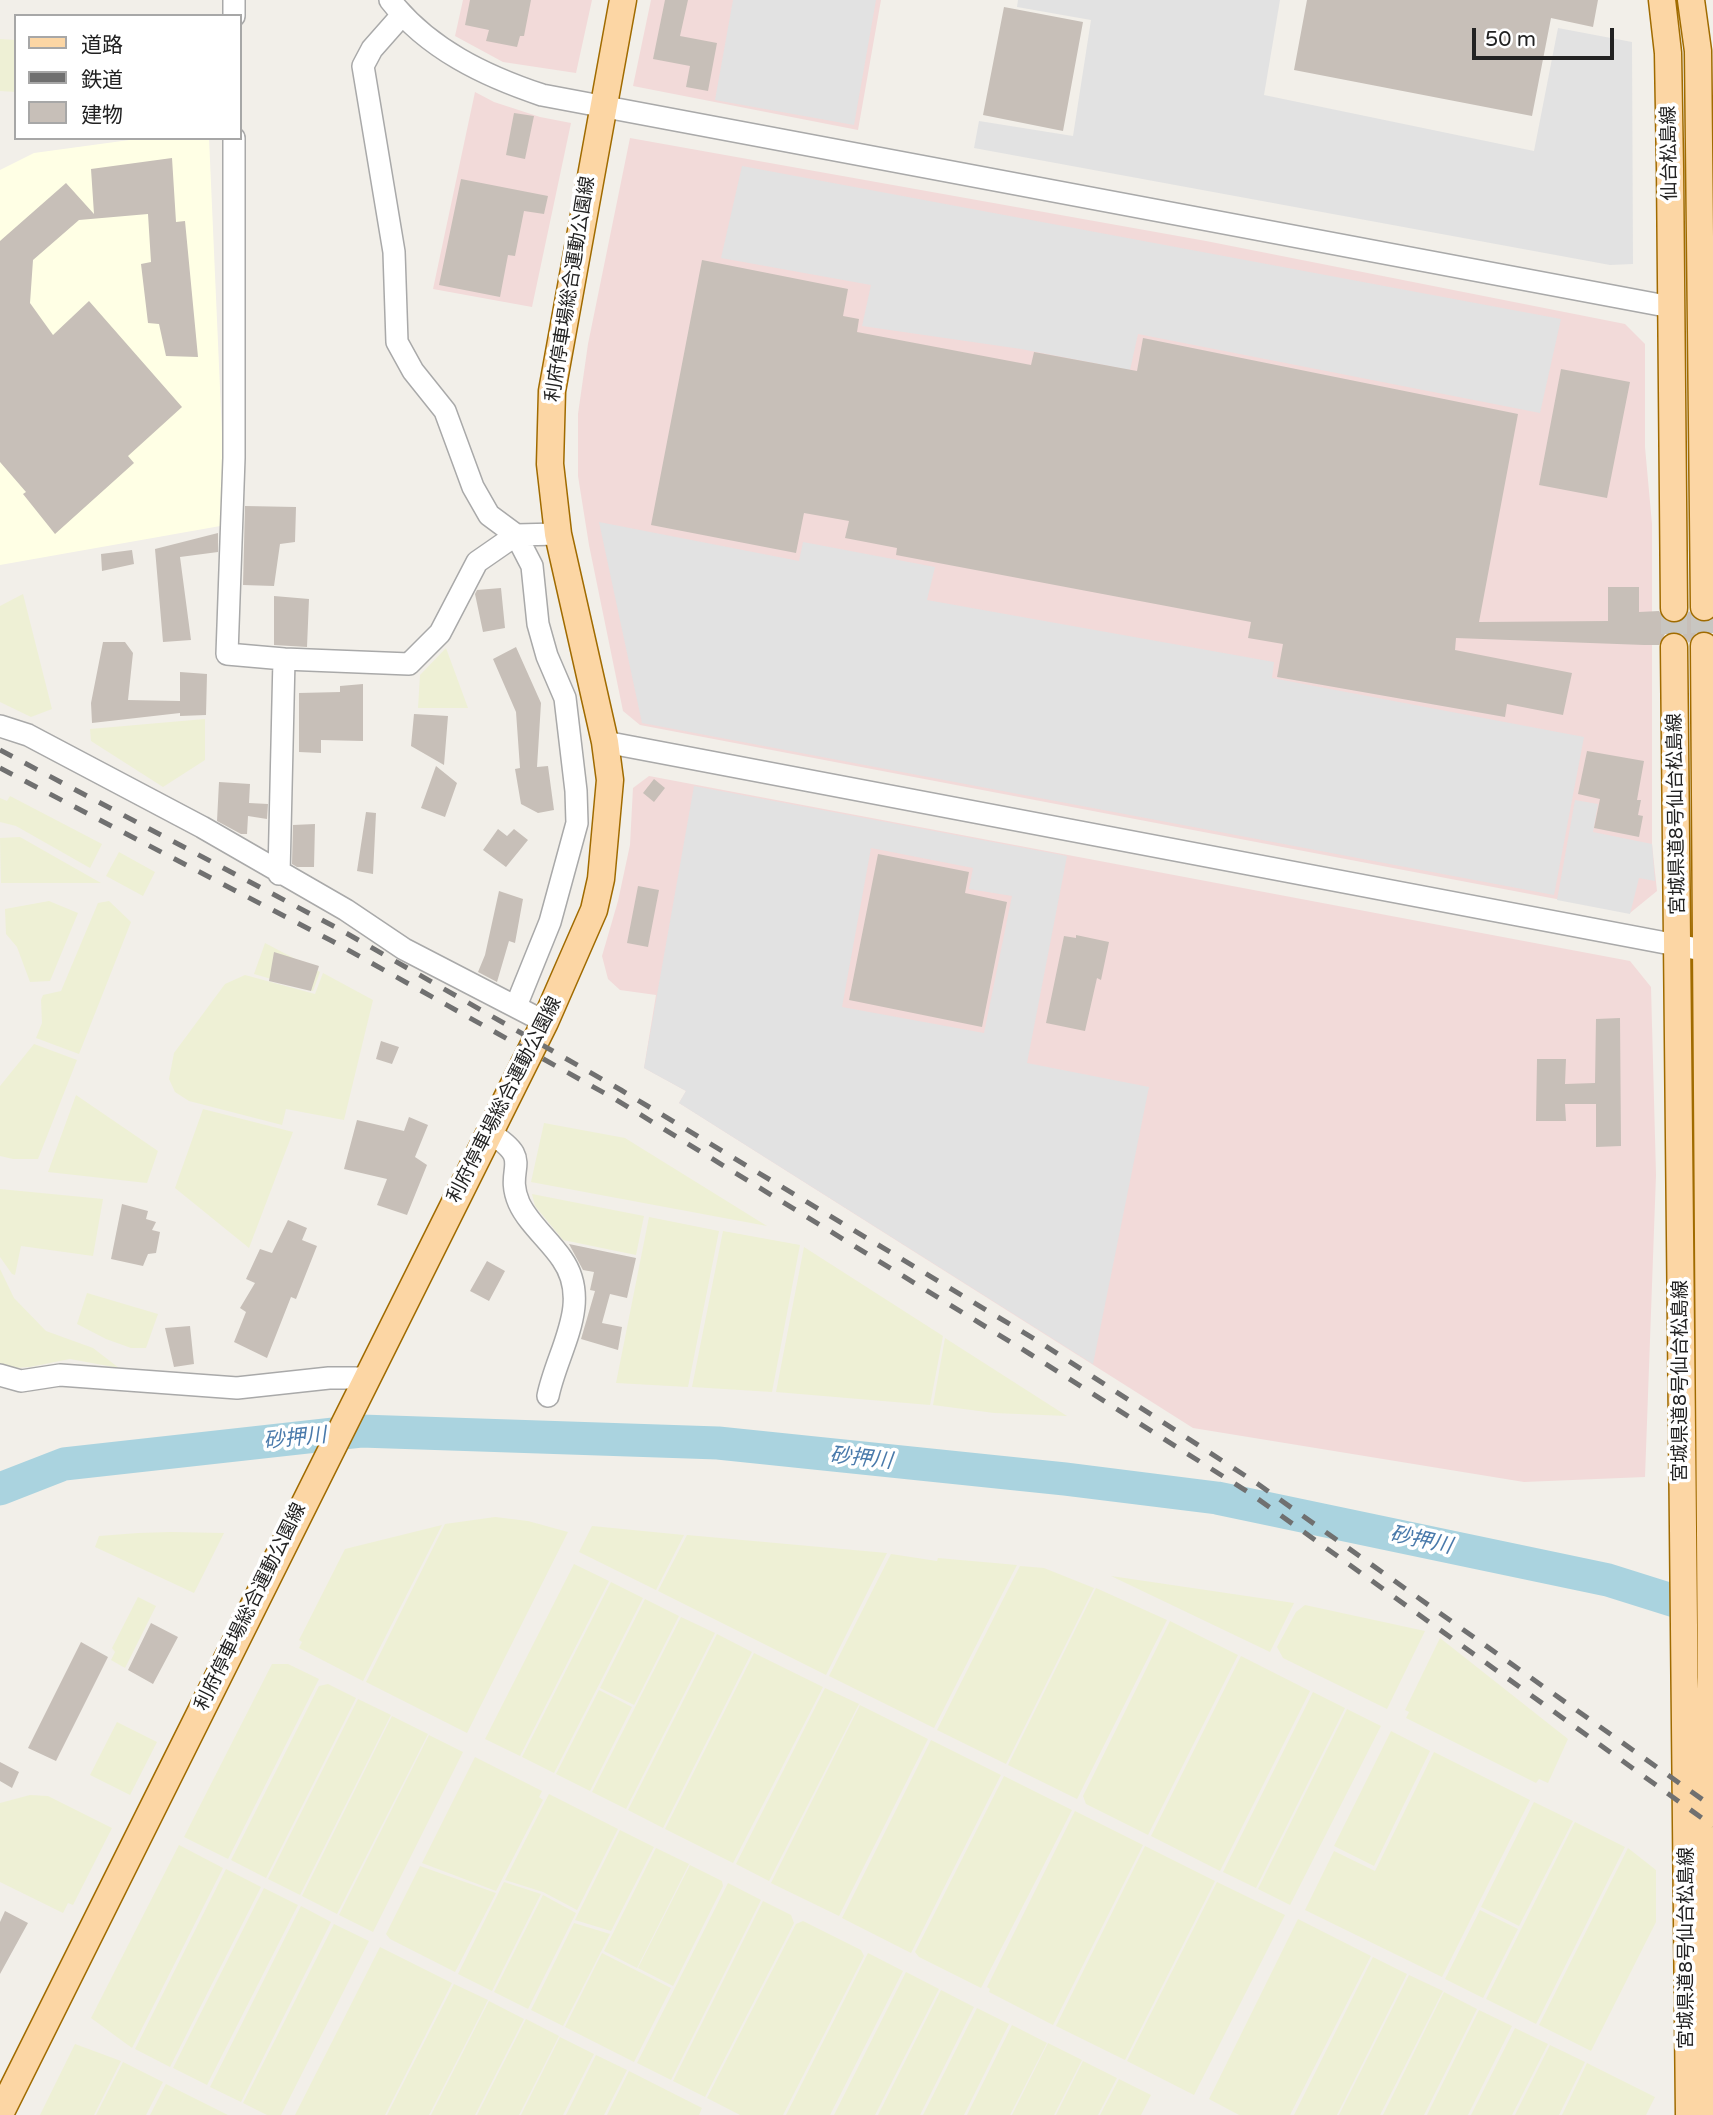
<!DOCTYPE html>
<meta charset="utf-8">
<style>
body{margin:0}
#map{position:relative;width:1713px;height:2115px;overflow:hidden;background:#f2efe9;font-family:"Varela Round","Noto Sans JP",sans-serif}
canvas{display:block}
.legend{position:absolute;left:14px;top:14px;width:228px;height:126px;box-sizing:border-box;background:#fff;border:2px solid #a7a7a7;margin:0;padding:9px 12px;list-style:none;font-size:21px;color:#222}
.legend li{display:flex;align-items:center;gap:14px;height:35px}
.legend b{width:35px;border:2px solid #a7a7a7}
.scale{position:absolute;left:1472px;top:28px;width:142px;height:32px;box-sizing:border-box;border:4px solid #222;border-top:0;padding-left:9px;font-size:21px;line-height:24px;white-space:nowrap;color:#222;-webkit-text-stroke:5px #fff;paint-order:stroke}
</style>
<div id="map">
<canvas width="1713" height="2115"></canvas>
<ul class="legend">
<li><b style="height:9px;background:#fcd6a4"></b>道路</li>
<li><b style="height:9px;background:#707070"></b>鉄道</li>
<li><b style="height:19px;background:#c7bfb8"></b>建物</li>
</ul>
<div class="scale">50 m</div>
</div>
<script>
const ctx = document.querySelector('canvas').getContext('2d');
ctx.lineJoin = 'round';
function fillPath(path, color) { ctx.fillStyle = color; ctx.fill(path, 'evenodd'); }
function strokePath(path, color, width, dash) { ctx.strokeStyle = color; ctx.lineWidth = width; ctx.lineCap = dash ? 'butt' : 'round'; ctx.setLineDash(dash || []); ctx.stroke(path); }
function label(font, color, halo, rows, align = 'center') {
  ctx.font = font + ' "Varela Round","Noto Sans JP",sans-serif'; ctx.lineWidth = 7; ctx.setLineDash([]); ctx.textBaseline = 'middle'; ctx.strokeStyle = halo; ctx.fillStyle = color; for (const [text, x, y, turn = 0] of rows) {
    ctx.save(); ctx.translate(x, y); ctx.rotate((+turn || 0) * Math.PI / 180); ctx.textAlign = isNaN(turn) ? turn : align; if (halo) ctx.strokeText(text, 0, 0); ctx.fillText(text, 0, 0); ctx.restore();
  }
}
fillPath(new Path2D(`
 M463,0h129l-16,73 -73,-11 -48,-26z
 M651,0h230l-23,130 -225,-44z
 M475,92l19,10 46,15 31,6 -39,184 -99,-18z
 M630,138l576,103 419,83 20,20v103l7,77v320l5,47 -27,22 -990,-188 -17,-14 -34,-166 -11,-69v-62l10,-70z
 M649,776l981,185 21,26 5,188 -11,302 -121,5 -331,-54 -514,-325 7,-12 -42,-23 12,-73 -36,-5 -12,-11 -6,-23 16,-55 12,-56 3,-57z`), '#f2dad9');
fillPath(new Path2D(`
 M144,138h65l17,387 -226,40v-395l34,-17z`), '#ffffe5');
fillPath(new Path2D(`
 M0,39l16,1v52l-16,-1z
 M23,594l29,115 -21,8 -31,-15v-96z
 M446,648l22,60h-50l2,-33z
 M205,719v41l-42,27 -72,-46 -1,-12z
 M10,796l92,48 -12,24 -74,-42 -16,-4v-24l7,3z
 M20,837l81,46h-100l-1,-45z
 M119,852l36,20 -12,24 -37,-20z
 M49,901l29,12 -28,68 -20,1 -13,-35 -11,-13 -1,-25z
 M109,901l22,21 -52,132 -43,-16 6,-15 -1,-23 2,-5 18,-4 37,-88z
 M265,943l55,29 -7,19 -59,-17z
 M323,973l50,27 -29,120 -58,-11 -4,16 -93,-24 -14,-9 -6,-13 5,-26 51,-69 20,-9 70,19z
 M34,1044l43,16 -39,99h-25l-13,-3v-70z
 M76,1095l82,56 -11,32 -99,-11z
 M203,1109l90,23 -44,116 -74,-60z
 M544,1123l81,15 142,88 -236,-44z
 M0,1189l103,10 -10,57 -72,-10 -6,29 -3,-1 -12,-17z
 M532,1194l112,22 -8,39 -73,-15 -28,-34z
 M649,1217l70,14 -31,156 -72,-4z
 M723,1231l77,14 -28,147 -80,-5z
 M804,1247l139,89 -13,69 -154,-13z
 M0,1269l14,29 32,33 47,17 26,20 -49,-9 -40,8 -16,1 -14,-4z
 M87,1293l71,21 -12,34h-15l-25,-9 -29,-15z
 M945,1338l122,78 -73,-3 -61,-8z
 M495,1517l33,4 40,11 -101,201 -101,-51 79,-158z
 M442,1525l-79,156 -64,-33 3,-6 -3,-2 46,-91z
 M592,1526l92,9 -28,55 -77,-38z
 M138,1533l33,-1 53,1 -30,60 -99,-46 4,-11z
 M687,1535l200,18 -61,122 -168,-84z
 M891,1554l46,7 1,-3 79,7 -83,163 -105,-52z
 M574,1564l35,17 -89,175 -35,-17z
 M1020,1566l24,2 50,20 -88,176 -69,-34z
 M1111,1576l183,27 -24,49z
 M611,1582l32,16 -89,175 -32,-16z
 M1096,1588l71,32 -90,179 -69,-34z
 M138,1597l18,9 -31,62 -14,-8 4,-8 -3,-4z
 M645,1599l34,17 -45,89 -34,-17z
 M1305,1605l120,26 -38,78 -104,-51 -6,-11 19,-35z
 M681,1617l34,16 -89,176 -34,-17z
 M1170,1621l68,34 -90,180 -62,-31 -3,-8z
 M717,1634l35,18 -89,176 -35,-18z
 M1440,1638l128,101 -20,44 -9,-4 -3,4 -130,-65 3,-6 -4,-2z
 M754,1653l69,34 -90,176 -68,-34z
 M1241,1656l69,35 -90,180 -69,-35z
 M272,1664h16l31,15 -91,180 -44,-22z
 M328,1684l28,14 -90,180 -35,-18 88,-174z
 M825,1688l34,16 -90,177 -33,-17z
 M599,1690l33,17 -42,84 -34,-17z
 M1313,1692l32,16 -89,180 -33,-16z
 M358,1699l33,16 -91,180 -32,-16z
 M860,1705l68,34 -89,177 -68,-33z
 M1347,1709l34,17 -91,179 -32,-16z
 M392,1716l36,18 -91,180 -35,-18z
 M117,1722l40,20 -27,53 -40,-20z
 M1391,1731l39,20 -56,115 -40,-20z
 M429,1735l34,17 -90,180 -34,-17z
 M931,1740l70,35 -90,178 -69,-35z
 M1434,1752l96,48 -88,177 -137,-67 29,-59 41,20z
 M475,1757l67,34 -3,6 4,3 -47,91 -74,-28z
 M1004,1776l68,34 -91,178 -62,-31 -4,-5z
 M549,1794l69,35 -41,81 -34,-18 -38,-12z
 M30,1795l18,1 64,32 -39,77 -5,-2 -5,10 -63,-31v-79z
 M1534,1802l39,19 -54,105 -38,-19z
 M1075,1811l68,34 -90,180 -64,-33 1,-3 -3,-2z
 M1575,1822l50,25 -89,177 -50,-25z
 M620,1830l34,17 -43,84 -36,-11z
 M179,1845l44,23 -91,180 -41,-30z
 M1145,1846l70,35 -90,179 -69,-34z
 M656,1848l33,16 -52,104 -33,-17z
 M1628,1848l28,22v52l-65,129 -52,-26z
 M690,1865l32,16 1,5 -50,100 -35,-18z
 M420,1866l76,27 -41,79 -65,-33 -4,-5z
 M226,1869l35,18 -91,180 -35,-18z
 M504,1882l37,12 -49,97 -34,-17z
 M1217,1882l68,33 -91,180 -67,-34z
 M728,1883l33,17 -90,180 -34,-17z
 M264,1888l34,17 -91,180 -34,-17z
 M543,1895l33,18 -48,96 -34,-17z
 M763,1901l28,14 3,8 -89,174 -32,-16z
 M301,1906l30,16 -90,180 -31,-15z
 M1480,1910l38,19 -35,69 -38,-19z
 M1298,1919l73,37 -81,159h-51l-30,-16z
 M803,1921l58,29 3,6 -81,159h-43l-33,-17 89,-174z
 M574,1923l36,11 -47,92 -32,-16z
 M334,1924l35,17 -88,174h-14l-24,-12z
 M380,1947l72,36 -67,132h-90z
 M602,1953l69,35 -37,74 -69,-35z
 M868,1953l35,18 -73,144h-44z
 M1373,1957l34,17 -70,141h-43z
 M906,1972l33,17 -64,126h-41z
 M1409,1975l34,16 -63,124h-41z
 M454,1984l34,16 -59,115h-42z
 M941,1990l33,17 -54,108h-42z
 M1444,1992l33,17 -53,106h-41z
 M489,2001l35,18 -49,96h-44z
 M977,2008l32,16 -45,91h-41z
 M1479,2010l33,16 -44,89h-41z
 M526,2019l33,17 -40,79h-42z
 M1012,2025l35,18 -37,72h-43z
 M1515,2028l33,16 -36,71h-41z
 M560,2037l34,17 -31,61h-42z
 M1048,2043l34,17 -28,55h-42z
 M75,2044l46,17 -27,54h-54z
 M1550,2045l35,17 -26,53h-44z
 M596,2055l31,15 -23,45h-38z
 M1083,2061l34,17 -19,37h-42z
 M123,2062l40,20 -17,33h-50z
 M1587,2063l68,34 -9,18h-84z
 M629,2071l73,37 -3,7h-92z
 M1119,2079l32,16 -10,20h-41z
 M166,2084l62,31h-78z`), '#eef0d5');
fillPath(new Path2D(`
 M733,0h143l-22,125 -139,-25z
 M1018,0h262l-16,95 270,56 24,-123 74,14 1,222 -23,1 -636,-117 5,-27 94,15 18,-116 -74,-13z
 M742,166l819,153 -21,94 -402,-79 -8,36 -109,-21 -159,-23 9,-41 -150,-27z
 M599,522l200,39 4,-19 132,25 -8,33 347,62 -2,16 312,59 -30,158 -912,-172z
 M694,786l373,70 -40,207 122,24 -56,277 -414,-261 7,-12 -42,-23zM871,848l102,20 -4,21 43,7 -28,137 -142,-26z
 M1575,800l23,4 -5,28 59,12 3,37 -16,-3 -9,36 -73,-14z`), '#e2e2e2');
strokePath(new Path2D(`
 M0,1489l64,-25 297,-33 357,12 347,36 152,19 391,82 105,33`), '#aad3df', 33);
fillPath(new Path2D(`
 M470,0h61l-7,36h-4l-3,11 -31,-6 3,-11 -24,-5z
 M665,0h23l-8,36 37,7 -9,48 -22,-4 4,-21 -37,-7z
 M1307,0h291l-5,27 -42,-9 -19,98 -238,-46z
 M1004,7l79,15 -20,109 -80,-16z
 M514,113l20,3 -9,43 -19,-4z
 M172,158l4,64 9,-1 13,136 -32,-1 -7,-32 -11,-1 -7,-59 10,-2 -3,-48 -69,6 -46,40 -3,43 23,32 36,-34 93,106 -54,49 6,7 -79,71 -32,-40 3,-2 -26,-30v-221l66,-58 28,31 -3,-45z
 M461,179l87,17 -4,18 -20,-3 -9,45 -7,-1 -8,42 -61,-12z
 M702,260l146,29 -5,27 16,3 -2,13 174,33 3,-13 103,19 6,-33 375,76 -39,208 129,-1v-34h31v25l20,-1 7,10 9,3 8,-3 6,-10 8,10 16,-1v13l-16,-1 -8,11 -7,-9 -9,-3 -8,3 -6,11h-15l-188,-7 -1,12 117,23 -9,42 -56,-11 -2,13 -228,-40 6,-33 -35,-6 3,-16 -355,-67 1,-7 -52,-10 4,-17 -45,-8 -8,40 -145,-28z
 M1561,369l69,13 -23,116 -68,-13z
 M245,506l51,1 -1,35 -15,2 -6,42 -31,-1z
 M218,533v19l-38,5 11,83 -28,2 -8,-93z
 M132,550l2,14 -32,7 -1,-17z
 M501,588l4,40 -22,4 -8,-38 2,-4z
 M274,596l35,3 -2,48 -33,-2z
 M103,642h22l8,11 -5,47 52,1v-29l27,2 -1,41 -26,1v-3l-88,10 -1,-20z
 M516,647l25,56 -4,64 11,-1 6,44 -16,3 -17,-9 -6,-35 5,-1 -4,-56 -23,-53z
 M363,684v57l-42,-1v13l-22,-1v-59l41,-1v-6z
 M414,714l34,2 -4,49 -33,-19z
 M1587,751l57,10 -7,39h4l-3,15 5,1 -4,21 -45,-9 6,-29 -22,-5z
 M436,766l21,17 -12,34 -24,-9z
 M654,779l11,9 -11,14 -11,-9z
 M219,782l31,2 -1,19 19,1 -1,15 -19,-3 -1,18h-6l-24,-13z
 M366,812l10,1 -3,61 -16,-3z
 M315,824l-1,43h-17l-5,-3 1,-39z
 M498,829l9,7 7,-7 14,11 -22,27 -23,-17z
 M878,854l91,18 -4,21 42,9 -25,125 -133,-27z
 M638,886l21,4 -11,57 -21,-4z
 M499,891l24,8 -8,44 -6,-2 -12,41 -19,-10 7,-17z
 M1076,935l33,7 -8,38 -4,-2 -12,53 -39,-8 18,-87 12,2z
 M274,952l45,14 -8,25 -42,-10z
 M1620,1018l1,128 -25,1v-43h-31l1,17h-30l1,-62h29l-1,25 30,-1 1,-64z
 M381,1041l18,6 -7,17 -16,-5z
 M409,1117l19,8 -13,32 12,8 -20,50 -30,-10 10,-26 -43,-10 13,-49 47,11z
 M122,1204l26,7 -2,8 10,3 -4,8 8,2 -4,21 -8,1 -5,12 -32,-7z
 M288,1220l19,8 -5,12 15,6 -21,53 -5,-2 -24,61 -33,-16 12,-30 -6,-4 15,-25 -9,-4 14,-30 12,4z
 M569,1244l67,14 -9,40 -17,-4 -8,29 20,4 -4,23 -37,-11 14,-48 -5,-1 4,-18 -11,-2z
 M487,1261l18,10 -16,30 -19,-10z
 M190,1326l4,38 -20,3 -9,-39z
 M151,1623l27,14 -25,47 -25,-14z
 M81,1642l27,15 -52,104 -28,-13z
 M0,1762l19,10 -7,16 -12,-7z
 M5,1911l23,12 -28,51v-52z`), '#c7bfb8');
strokePath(new Path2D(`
 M1704,607v39
 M1674,608v39`), '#c8c6c1', 26, [26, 13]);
const minor = new Path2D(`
 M234,0v16
 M390,0c38,49 95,76 152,95l1129,212
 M402,15l-30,34 -9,17 31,186 3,90 16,29 32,40 28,76 16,28 27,20 16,31 6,58 9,32 18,42 11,93 1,32 -27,99 -34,84
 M234,138v320l-7,196 57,5 -5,215
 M284,659l125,5 31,-31 37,-71 39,-27 42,-1
 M0,726l28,9 174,92 144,83 58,39 141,73
 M605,742l1108,210
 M488,1132c49,29 15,34 31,71 9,20 31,38 43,56 31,44 -5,92 -14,137
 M0,1375l21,6 39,-6 177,13 92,-10h36`);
const major = new Path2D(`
 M1662,0l6,53 2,116 4,439
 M1691,0l7,51 6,556
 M1704,646l7,1031 -6,197 5,241
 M1674,647l15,1468
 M0,2114l545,-1092 49,-112 7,-31 9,-99 -5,-38 -47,-208 -8,-70 2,-73 71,-391`);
strokePath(minor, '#a9a9a9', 24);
strokePath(major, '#a06b00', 29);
strokePath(minor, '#fff', 21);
strokePath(major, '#fcd6a4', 26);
strokePath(new Path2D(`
 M0,750l339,179 282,161 420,253 217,141 455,323
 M0,768l332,173 283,158 415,255 221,140 462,332`), '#707070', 5, [14, 14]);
label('19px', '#222', '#fff', [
 ["仙台松島線",1670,153,-91],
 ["利府停車場総合運動公園線",571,289,-81],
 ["宮城県道8号仙台松島線",1677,814,-91],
 ["利府停車場総合運動公園線",505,1100,-63],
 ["宮城県道8号仙台松島線",1681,1381,-90],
 ["利府停車場総合運動公園線",251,1607,-64],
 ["宮城県道8号仙台松島線",1687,1948,-90]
]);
label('italic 21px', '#4a7aab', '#fff', [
 ["砂押川",295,1439,-6],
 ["砂押川",861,1459,6],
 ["砂押川",1421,1541,12]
]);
</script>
